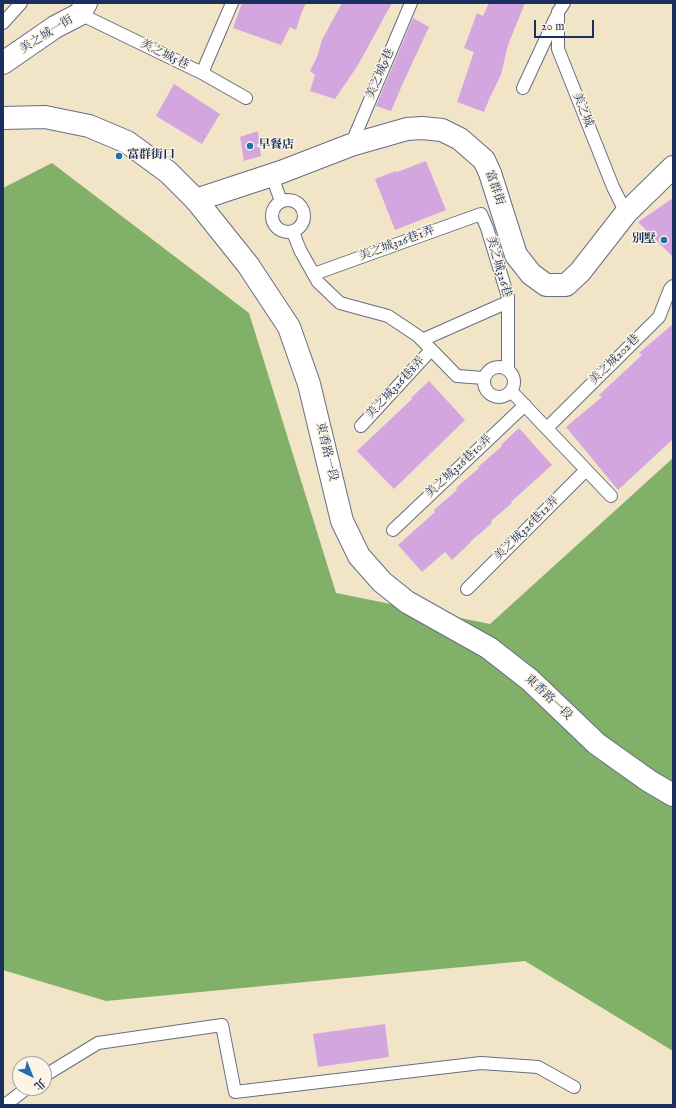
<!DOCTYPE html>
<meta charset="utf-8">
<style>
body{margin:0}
#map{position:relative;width:676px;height:1108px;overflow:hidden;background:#f2e4c7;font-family:"IM FELL English","Noto Serif TC",serif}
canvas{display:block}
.frame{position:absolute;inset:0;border:4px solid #1b2f5e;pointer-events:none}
.north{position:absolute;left:12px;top:1056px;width:40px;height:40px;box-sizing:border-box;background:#fcf5e5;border:1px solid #a2a6af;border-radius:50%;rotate:137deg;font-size:11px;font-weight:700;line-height:16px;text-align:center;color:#1b2f5e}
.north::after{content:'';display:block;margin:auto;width:14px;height:18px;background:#1f6fb2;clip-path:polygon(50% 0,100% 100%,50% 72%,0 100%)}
.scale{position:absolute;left:534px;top:20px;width:60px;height:18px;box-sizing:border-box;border:2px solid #1b2f5e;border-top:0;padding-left:5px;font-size:12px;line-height:14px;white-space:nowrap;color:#1b2f5e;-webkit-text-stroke:3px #fcf5e5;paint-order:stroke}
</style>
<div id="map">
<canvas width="676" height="1108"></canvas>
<div class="frame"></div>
<div class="north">北</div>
<div class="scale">20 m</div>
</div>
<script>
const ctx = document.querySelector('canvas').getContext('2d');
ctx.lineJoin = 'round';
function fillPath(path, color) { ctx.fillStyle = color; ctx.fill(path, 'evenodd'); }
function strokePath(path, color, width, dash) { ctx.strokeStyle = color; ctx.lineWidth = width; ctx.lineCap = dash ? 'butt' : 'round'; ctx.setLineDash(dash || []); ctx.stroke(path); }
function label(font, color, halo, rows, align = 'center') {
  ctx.font = font + ' "IM FELL English","Noto Serif TC",serif'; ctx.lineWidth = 3; ctx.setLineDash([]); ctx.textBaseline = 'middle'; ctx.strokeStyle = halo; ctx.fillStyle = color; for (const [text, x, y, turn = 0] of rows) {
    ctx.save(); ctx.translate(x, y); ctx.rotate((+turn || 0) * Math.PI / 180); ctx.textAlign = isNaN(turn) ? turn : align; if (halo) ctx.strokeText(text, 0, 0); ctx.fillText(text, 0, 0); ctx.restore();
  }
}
fillPath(new Path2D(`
 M52,163l197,150 87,280 154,31 183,-166v593l-148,-90 -419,40 -103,-31v-782z`), '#81b069');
fillPath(new Path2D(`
 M242,3h64l-5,11 -5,16 -6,-3 -9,18 -48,-17z
 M342,3h50l-34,62 -23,34 -25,-8 5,-16 -5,-4 7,-14 5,-17z
 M489,3h36l-17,42 -7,30 -11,22 -6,15 -27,-10 17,-50 -10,-4 13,-35 6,3z
 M413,18l16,9 -26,56 -12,28 -15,-5z
 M174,84l46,30 -18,30 -46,-28z
 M258,131l3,25 -17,5 -4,-24z
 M426,161l20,49 -51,20 -20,-51 21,-8 1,1z
 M673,198v59l-35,-35z
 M673,324v115l-55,51 -52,-63 36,-30 -3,-2 43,-40 -3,-2z
 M429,381l36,39 -71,69 -37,-38 55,-52 -1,-1z
 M519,428l33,37 -41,37 1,1 -21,18 1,2 -22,19v1l-18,17 -7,-8 -23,20 -24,-27 37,-33 -1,-2 23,-20 -1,-2 23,-20 -1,-1 24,-21 -1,-1z
 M385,1024l4,33 -71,10 -5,-33z`), '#d4a6e0');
const service = new Path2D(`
 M564,3l-6,9v37l55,138 13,26
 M80,14l122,59 30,-70
 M3,23l18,-20
 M202,73l44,25
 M523,88l33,-71
 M351,145l60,-142
 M271,174l10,27
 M272 216a16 16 0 1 1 32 0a16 16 0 1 1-32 0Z
 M293,232l7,18 18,32 22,21 48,13 30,20 39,40 27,2
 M314,274l167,-60 6,14 21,69v72
 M422,340l86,-38
 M484 382a15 15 0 1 1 30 0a15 15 0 1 1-30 0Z
 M511,391l100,105
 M361,426l70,-76
 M547,428l112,-111 11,-28 3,-3
 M393,530l132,-125
 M467,589l119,-119
 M44,1076l54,-33 124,-18 13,67 246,-29 57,4 36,20
 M5,1105l22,-17`);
const minor = new Path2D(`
 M3,63l52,-36 25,-13 6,-11
 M196,200l85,-28 70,-27 56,-16 15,-1 20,2 18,9 24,21 6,13 26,82 15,19 15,11h20l14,-13 46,-59 47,-46`);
const tertiary = new Path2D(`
 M3,118l42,-1 44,9 38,16 41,30 28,28 52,65 41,62 20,57 33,137 17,35 23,26 25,20 82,46 41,32 67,64 52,37 24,14`);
strokePath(service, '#666e83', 14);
strokePath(minor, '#666e83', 24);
strokePath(tertiary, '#666e83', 24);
strokePath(service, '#fff', 12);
strokePath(minor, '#fff', 22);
strokePath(tertiary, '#fff', 22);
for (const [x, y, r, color] of [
 [250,146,4,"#1f6fb2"],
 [119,156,4,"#1f6fb2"],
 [664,240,4,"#1f6fb2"]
]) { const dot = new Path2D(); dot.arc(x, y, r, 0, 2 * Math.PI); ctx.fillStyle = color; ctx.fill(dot); strokePath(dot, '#fcf5e5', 1.5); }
label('12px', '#1b2f5e', '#fcf5e5', [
 ["美之城一街",47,35,-32],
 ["美之城5巷",164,55,26],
 ["美之城9巷",381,74,-67],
 ["美之城",582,110,68],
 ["富群街",494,188,71],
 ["美之城326巷1弄",397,244,-20],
 ["美之城326巷",498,267,74],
 ["美之城202巷",615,360,-45],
 ["美之城326巷8弄",396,388,-47],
 ["東香路一段",326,452,77],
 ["美之城326巷10弄",459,467,-43],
 ["美之城326巷12弄",527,529,-45],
 ["東香路一段",548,698,43]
]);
label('bold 12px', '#1b2f5e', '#fcf5e5', [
 ["早餐店",258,146],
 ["富群街口",127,156],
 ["別墅",656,240,"right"]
], 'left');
</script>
